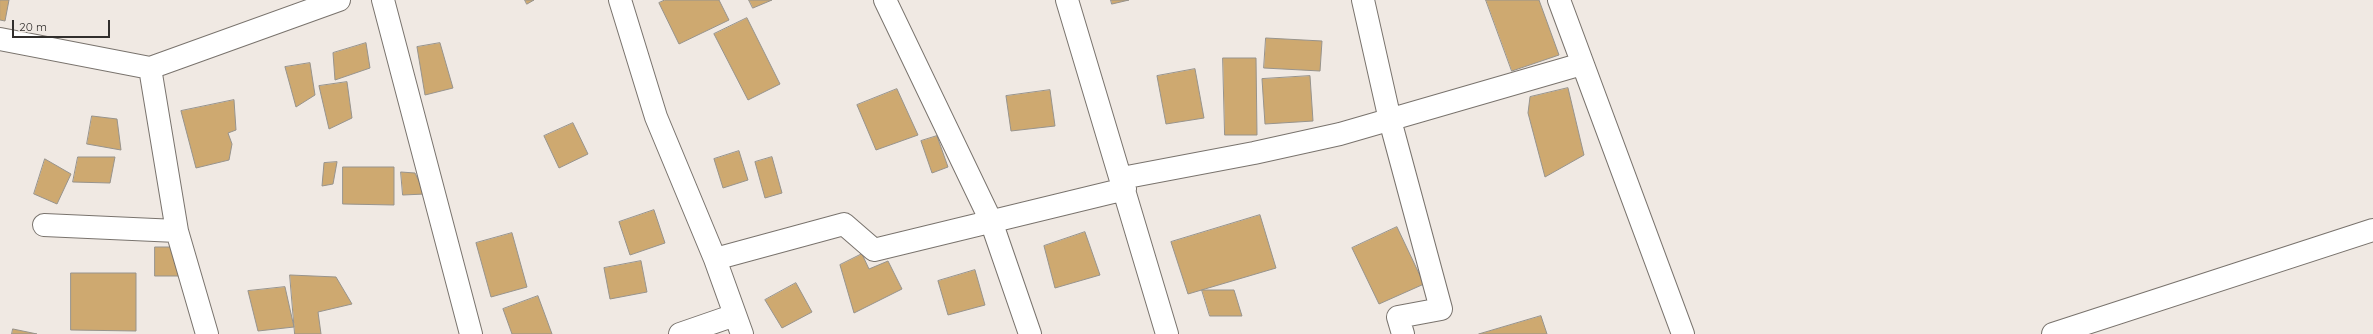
<!DOCTYPE html>
<style>
body{margin:0}
#map{position:relative;width:2373px;height:334px;overflow:hidden;background:#f0e9e3;font-family:Quicksand,sans-serif}
canvas{display:block}
.scale{position:absolute;left:12px;top:20px;width:98px;height:18px;box-sizing:border-box;border:2px solid #312e2c;border-top:0;padding-left:5px;font-size:12px;line-height:14px;white-space:nowrap;color:#312e2c;-webkit-text-stroke:3px #f0e9e3;paint-order:stroke}
</style>
<div id="map">
<canvas width="2373" height="334"></canvas>
<div class="scale">20 m</div>
</div>
<script>
const ctx = document.querySelector('canvas').getContext('2d');
ctx.lineJoin = 'round';
function fillPath(path, color) { ctx.fillStyle = color; ctx.fill(path, 'evenodd'); }
function strokePath(path, color, width, dash) { ctx.strokeStyle = color; ctx.lineWidth = width; ctx.lineCap = dash ? 'butt' : 'round'; ctx.setLineDash(dash || []); ctx.stroke(path); }
const building = new Path2D(`
 M0,0h9l-4,21 -5,-1z
 M525,0h9l-7,4z
 M665,0h54l10,20 -50,24 -20,-41z
 M749,0h23l-19,8z
 M1111,0h18l-17,4z
 M1486,0h53l20,55 -47,16z
 M747,18l33,66 -32,16 -34,-66z
 M1266,38l56,3 -2,30 -56,-3z
 M366,43l4,25 -35,12 -2,-27z
 M440,43l13,45 -28,7 -8,-48z
 M1223,58h33l1,77h-32z
 M310,63l5,32 -19,12 -11,-40z
 M1195,69l9,49 -38,6 -9,-48z
 M1310,76l3,45 -48,3 -3,-45z
 M347,82l5,36 -23,11 -10,-43z
 M1568,88l16,67 -39,22 -17,-64 2,-16z
 M897,89l21,46 -42,15 -19,-45z
 M1050,90l5,36 -44,5 -5,-35z
 M234,100l2,30 -8,3 4,11 -3,16 -33,8 -15,-57z
 M92,116l25,3 4,31 -34,-6z
 M573,123l15,31 -29,14 -15,-32z
 M937,136l11,31 -16,6 -11,-32z
 M739,151l9,29 -25,8 -9,-29z
 M78,157h37l-5,26 -37,-1z
 M772,157l10,36 -17,5 -10,-36z
 M45,159l26,15 -14,30 -23,-10z
 M337,162l-4,22 -11,2 2,-23z
 M343,167h51v38l-51,-1z
 M401,172l14,1 10,21 -22,1z
 M654,210l11,33 -35,12 -11,-33z
 M1260,215l16,53 -88,26 -17,-52z
 M1397,227l27,57 -45,20 -27,-56z
 M1085,232l15,43 -45,13 -11,-42z
 M512,233l15,54 -36,10 -15,-54z
 M155,247h21l7,29h-28z
 M862,254l7,15 19,-8 14,28 -48,24 -14,-48z
 M641,261l6,31 -37,7 -6,-31z
 M975,270l10,35 -37,10 -10,-34z
 M71,273h65v58l-65,-1z
 M290,275l46,2 16,27 -34,8 3,22h-26z
 M796,283l16,29 -30,16 -17,-28z
 M285,287l9,40 -36,4 -10,-40z
 M1202,290h32l8,26h-32z
 M538,296l14,38h-40l-9,-25z
 M1541,316l6,18h-68z
 M13,329l24,5h-25z`);
fillPath(building, '#cea970');
strokePath(building, '#97938c', 1);
const street = new Path2D(`
 M383,0l88,334
 M620,0l36,117 59,142 27,75
 M885,0l106,221 39,113
 M1067,0l100,334
 M1363,0l27,120 51,189 -43,8 5,17
 M1559,0l124,334
 M0,39l150,29 189,-68
 M150,68l27,163 30,103
 M1122,178l132,-25 86,-19 242,-70
 M44,225l133,6
 M715,259l129,-35 30,26 251,-61
 M680,334l55,-19
 M2053,334l320,-104`);
strokePath(street, '#79736d', 24);
strokePath(street, '#fff', 22);
</script>
